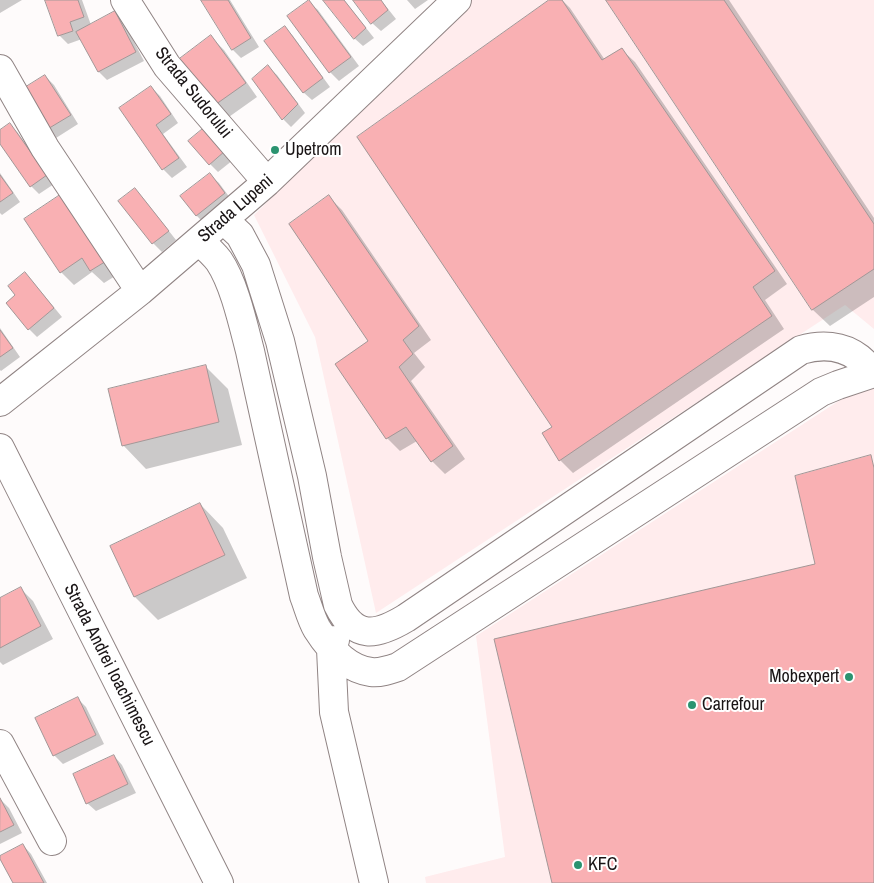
<!DOCTYPE html>
<style>
body{margin:0}
canvas{display:block;background:#fefbfb}
</style>
<canvas width="874" height="883"></canvas>
<script>
const ctx = document.querySelector('canvas').getContext('2d');
ctx.lineJoin = 'round';
function fillPath(path, color) { ctx.fillStyle = color; ctx.fill(path, 'evenodd'); }
function strokePath(path, color, width, dash) { ctx.strokeStyle = color; ctx.lineWidth = width; ctx.lineCap = dash ? 'butt' : 'round'; ctx.setLineDash(dash || []); ctx.stroke(path); }
function label(font, color, halo, rows, align = 'center') {
  ctx.font = font + ' "Archivo Narrow",sans-serif'; ctx.lineWidth = 4; ctx.setLineDash([]); ctx.textBaseline = 'middle'; ctx.strokeStyle = halo; ctx.fillStyle = color; for (const [text, x, y, turn = 0] of rows) {
    ctx.save(); ctx.translate(x, y); ctx.rotate((+turn || 0) * Math.PI / 180); ctx.textAlign = isNaN(turn) ? turn : align; if (halo) ctx.strokeText(text, 0, 0); ctx.fillText(text, 0, 0); ctx.restore();
  }
}
fillPath(new Path2D(`
 M472,0h402v329l-29,-24 -469,308 -61,-276 -61,-122z
 M874,381v502h-448l-1,-6 80,-20 -29,-221 375,-243z`), '#ffeced');
fillPath(new Path2D(`
 M0,0h22l-22,13z
 M47,0h35l9,25 24,-12 8,8 21,40 -37,19 -8,-8 -17,-33 -14,5 -9,-9z
 M202,0h28l29,47 -18,11 -8,-8z
 M325,0h19l30,38 -11,8 -9,-8z
 M355,0h26l15,19 -15,12 -9,-8z
 M407,0h21l-13,9z
 M551,0h11l8,8 35,52 17,-10 13,12 152,222 -22,16 19,29 -211,144 -13,-13 -7,-32z
 M607,0h122l145,218v79l-44,29 -17,-16z
 M309,2l9,8 41,56 -20,15 -9,-9 -41,-55z
 M285,28l8,8 37,51 -18,13 -9,-8z
 M211,37l13,13 33,47 -31,22 -13,-13z
 M268,67l9,8 28,38 -14,14 -8,-8z
 M45,76l9,9 24,39 -22,14 -9,-8z
 M151,87l9,9 18,27 -15,11 24,33 -15,11 -9,-9 -42,-61z
 M10,125l8,8 36,51 -15,10 -8,-8 -31,-45v-9z
 M204,128l29,32 -15,12 -8,-8z
 M0,173l20,29 -18,13 -2,-2z
 M210,175l9,8 14,19 -28,22 -9,-9z
 M135,190l8,8 33,42 -14,12 -9,-9 -33,-41z
 M60,196l60,77 -16,10 -12,-11 -18,13 -13,-13z
 M329,197l13,13 89,130 -17,13 11,14 -14,14 54,78 -20,15 -13,-13 -15,-20 -17,10 -13,-13 -50,-74 33,-22z
 M33,282l29,35 -25,20 -8,-8 -12,-33z
 M0,328l20,29 -19,14 -1,-1z
 M205,366l23,23 14,56 -96,24 -23,-24z
 M200,504l23,24 24,50 -89,42 -23,-23 -24,-51z
 M20,588l13,13 20,38 -50,26 -3,-3v-63z
 M78,699l8,8 18,37 -41,20 -9,-9 -17,-36z
 M114,756l8,9 14,28 -40,18 -9,-8z
 M0,799l9,9 13,25 -22,11z
 M23,845l8,9 16,29h-33z`), '#0003');
const building = new Path2D(`
 M45,0h33l6,17 -14,5 3,9 -15,5z
 M201,0h27l23,38 -19,12z
 M309,0l42,57 -22,16 -42,-57z
 M323,0h21l22,28 -12,11z
 M353,0h28l7,10 -17,14z
 M549,0h13l40,60 20,-12 153,223 -22,16 19,29 -213,145 -17,-28 10,-6 -195,-290z
 M606,0h118l150,224v45l-62,41z
 M115,11l21,41 -38,20 -22,-40z
 M285,26l38,52 -20,15 -39,-52z
 M211,35l35,48 -34,24 -34,-47z
 M268,65l30,39 -16,16 -30,-41z
 M45,75l26,40 -25,15 -25,-40z
 M151,86l20,28 -15,11 23,33 -17,12 -43,-62z
 M10,123l37,52 -17,12 -30,-43v-14z
 M205,127l20,24 -16,14 -21,-24z
 M210,173l15,20 -29,23 -16,-20z
 M0,175l13,18 -13,9z
 M135,188l34,43 -17,13 -34,-43z
 M60,195l48,65 -18,11 -8,-13 -22,15 -36,-54z
 M329,195l90,131 -16,14 10,14 -14,13 54,79 -22,16 -25,-35 -20,12 -51,-75 33,-23 -79,-117z
 M25,272l29,36 -26,22 -22,-27 9,-8 -7,-9z
 M0,330l13,18 -13,9z
 M206,365l13,57 -97,24 -14,-57z
 M871,455l3,13v415h-322l-58,-244 321,-75 -20,-88z
 M200,503l25,52 -91,42 -24,-51z
 M21,587l20,39 -41,22v-50z
 M78,697l18,38 -43,21 -18,-38z
 M114,755l14,29 -42,20 -13,-30z
 M0,798l14,27 -14,7z
 M23,844l21,39h-31l-13,-24v-3z`);
fillPath(building, '#f9b0b3');
strokePath(building, '#a39797', 1);
const minor = new Path2D(`
 M125,0l42,66 100,116
 M0,69l45,79 95,143
 M224,220l16,15 16,30 24,76 32,135 15,81 11,48c17,35 38,31 68,13l395,-268c20,-6 41,-5 58,8 5,4 10,10 15,14
 M199,241c7,6 14,12 20,20 15,22 24,63 31,90l54,245c4,10 7,23 13,33 12,19 30,40 54,43 9,1 18,-2 27,-5l423,-275 17,-7 36,-12
 M0,402l140,-111 127,-109 190,-182
 M0,448l219,435
 M335,640l-4,9 3,63 40,171
 M0,744l52,97`);
strokePath(minor, '#908484', 30);
strokePath(minor, '#fff', 28);
for (const [x, y, r, color] of [
 [275,150,5,"#2b9370"],
 [849,677,5,"#2b9370"],
 [692,705,5,"#2b9370"],
 [578,865,5,"#2b9370"]
]) { const dot = new Path2D(); dot.arc(x, y, r, 0, 2 * Math.PI); ctx.fillStyle = color; ctx.fill(dot); strokePath(dot, '#fff', 2); }
label('18px', '#191415', '#fff', [
 ["Strada Sudorului",193,93,51],
 ["Strada Lupeni",236,209,-41],
 ["Strada Andrei Ioachimescu",109,665,63]
]);
label('18px', '#191415', '#fff', [
 ["Upetrom",285,150],
 ["Mobexpert",839,677,"right"],
 ["Carrefour",702,705],
 ["KFC",588,865]
], 'left');
</script>
